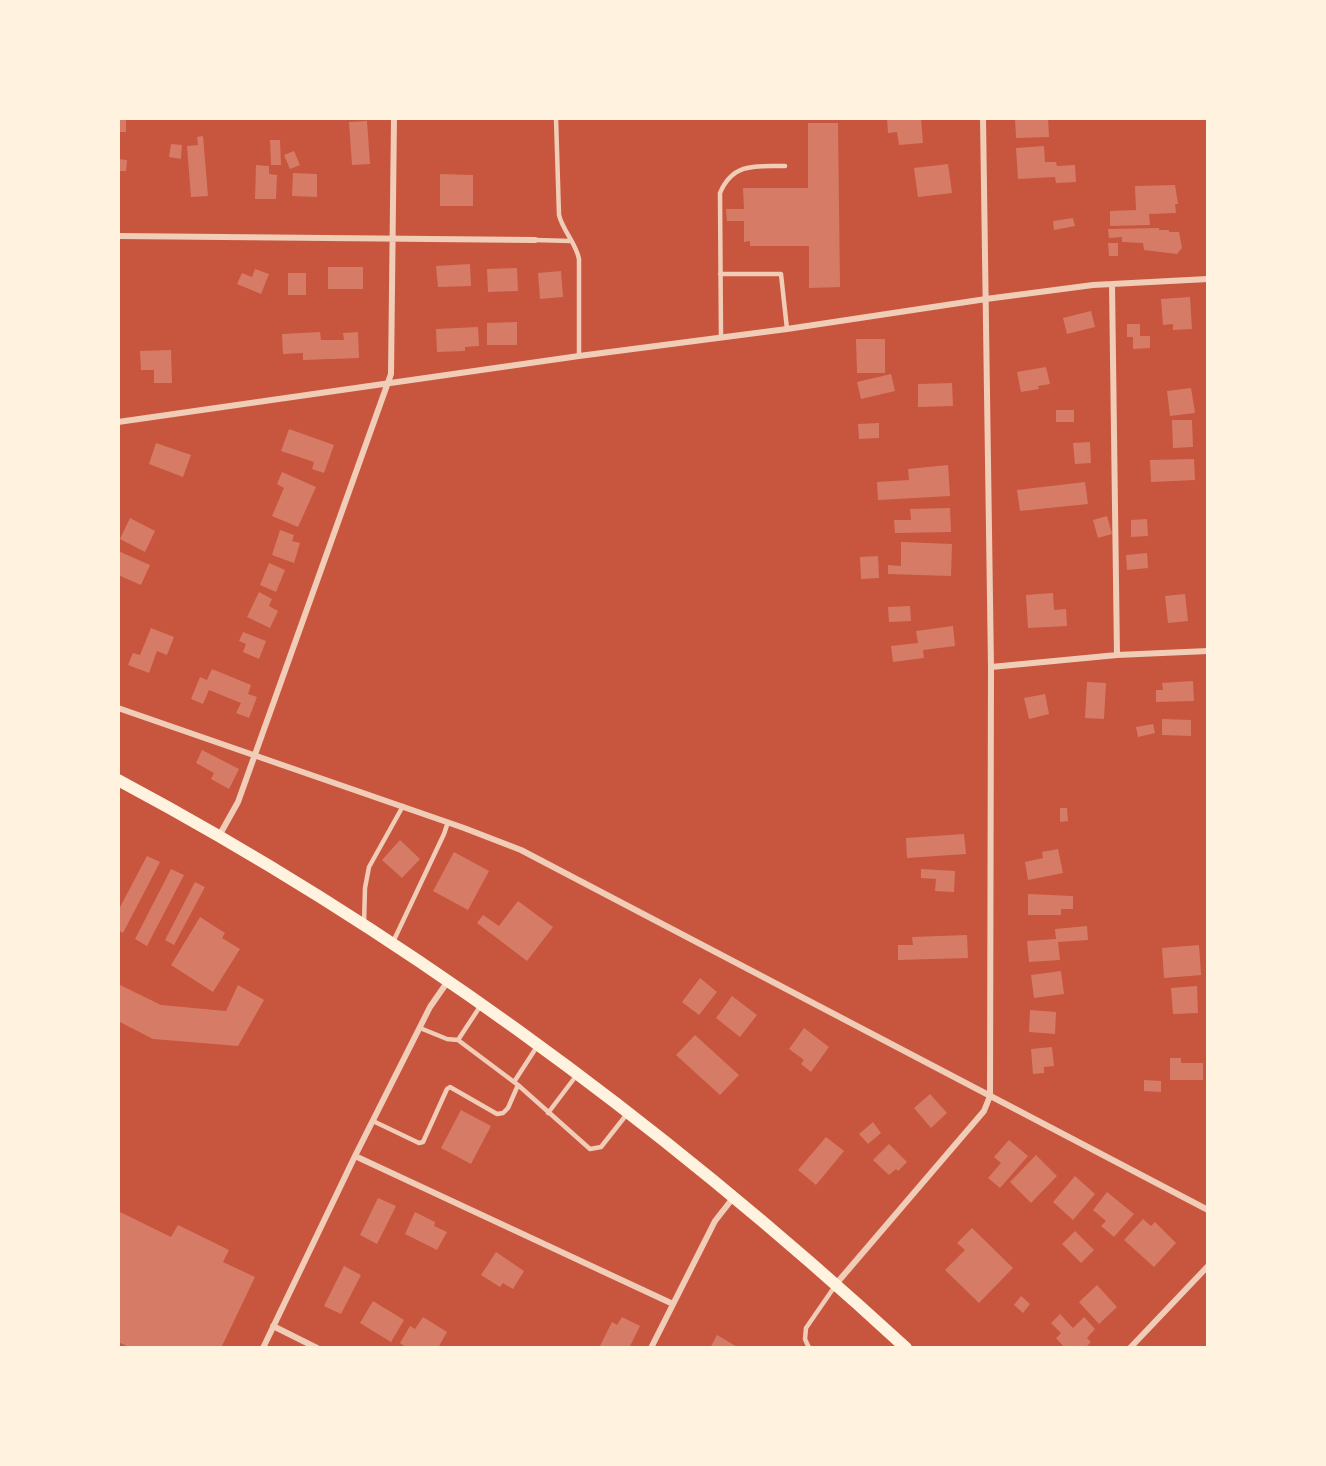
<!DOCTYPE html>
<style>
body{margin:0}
#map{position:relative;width:1326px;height:1466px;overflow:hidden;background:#c8553d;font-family:"Fira Sans",sans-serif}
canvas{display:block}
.frame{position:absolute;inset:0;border:120px solid #fff3e0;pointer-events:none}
</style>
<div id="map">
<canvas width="1326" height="1466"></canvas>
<div class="frame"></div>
</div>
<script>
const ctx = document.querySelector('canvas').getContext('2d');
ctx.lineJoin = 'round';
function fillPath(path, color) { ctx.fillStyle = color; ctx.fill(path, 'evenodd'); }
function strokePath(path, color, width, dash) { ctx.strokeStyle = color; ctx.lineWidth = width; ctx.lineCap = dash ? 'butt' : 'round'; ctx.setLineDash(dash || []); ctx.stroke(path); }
fillPath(new Path2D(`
 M887,118h34l2,25 -24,2 -2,-13 -9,1z
 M1015,118h33l1,19 -33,1z
 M118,120h8v12h-8z
 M367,121l3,43 -18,1 -3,-43z
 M808,123h30l2,164 -31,1v-42h-59v-5l-6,1v-21h-17l-1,-12h18l-1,-21h65z
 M203,136l5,60 -17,1 -4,-51 11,-1 -1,-8z
 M270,140h10l1,25h-10z
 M171,144l11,1 -1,14 -12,-2z
 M1044,146l1,16h11l1,4 18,-1 1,17 -20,1 -1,-6 -37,2 -2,-31z
 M294,151l6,14 -10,4 -6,-14z
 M118,159l9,1 -1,11h-8z
 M948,164l4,29 -34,4 -4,-29z
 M256,165l13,1v8l8,1 -1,24h-21z
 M293,173l24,1v23l-25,-1z
 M440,174l33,1v31h-33z
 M1175,185l3,19h-3l1,9 -27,1 1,11 -40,1v-15l26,-1 -1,-24z
 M1073,218l2,8 -21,4 -1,-9z
 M1159,228v2h10v2h10l3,16 -5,6 -33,-4 -1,-7 -21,-1v-5l-13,1 -1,-9z
 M1108,243h10v13h-9z
 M470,264l1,22 -33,1 -2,-21z
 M328,267h35v22h-35z
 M517,268l1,23 -30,1 -1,-23z
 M255,269l14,5 -8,20 -24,-10 5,-11 10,4z
 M561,271l2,26 -23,2 -2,-26z
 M288,273h18v22h-18z
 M1190,297l2,32 -19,1v-6l-10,1 -2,-26z
 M1091,311l4,16 -28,7 -4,-16z
 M517,322v23h-30v-22z
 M1127,324h13v12h10v12l-17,1v-12h-6z
 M478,327l1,19 -14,1v4l-28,1 -1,-23z
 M320,332l1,8h23l-1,-7 15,-1 1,26 -56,2v-7l-20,1 -1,-20z
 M856,339h29v34h-28z
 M171,350l1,33h-18v-13h-13l-1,-19z
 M1046,367l4,17 -12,2 1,3 -18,3 -4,-20z
 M891,374l4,17 -34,8 -4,-17z
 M952,383l1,23 -35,1v-23z
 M1191,388l4,25 -25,3 -3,-25z
 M1056,410h18v12h-18z
 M1172,420h20l1,27 -20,1z
 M879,423v15l-20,1 -1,-15z
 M289,429l45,16 -10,28 -12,-4 2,-7 -33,-11z
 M1090,442l1,21 -16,1 -2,-21z
 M156,443l35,12 -8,22 -34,-13z
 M1194,459l1,21 -44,2 -1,-22z
 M948,465l2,31 -72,4 -1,-18 32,-2 -1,-11z
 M282,472l34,15 -18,40 -26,-11 12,-28 -7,-4z
 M1085,482l3,22 -68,7 -3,-21z
 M950,508l1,24 -56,1 -1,-13h17l-1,-11z
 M1107,516l5,18 -14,4 -5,-18z
 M130,518l25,13 -10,21 -25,-13z
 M1147,519l1,17 -17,1v-17z
 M280,530l14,5 -2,6 8,2 -6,20 -22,-8z
 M901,542l51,2 -1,32 -63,-2v-9l13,1z
 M118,551l32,14 -9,20 -23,-10z
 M1147,553l1,15 -21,2 -1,-15z
 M878,556l1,22 -18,1 -1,-22z
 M269,563l16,7 -9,22 -16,-7z
 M259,592l13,7 -3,7 9,5 -8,17 -23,-11z
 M1053,593l1,17 12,-1 1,17 -39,2 -2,-33z
 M1185,594l3,27 -20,2 -3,-27z
 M910,606l1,15 -22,1 -1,-15z
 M953,626l2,20 -32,4 1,8 -31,4 -2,-16 27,-3 -2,-12z
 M151,628l23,9 -7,18 -10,-4 -8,22 -21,-8 5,-12 7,2z
 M243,632l23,9 -7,18 -16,-7 3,-8 -7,-3z
 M212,669l39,16 -3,9 9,3 -8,21 -13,-5 5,-10 -32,-13 -6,14 -12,-5 9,-22 7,3z
 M1193,681l1,20 -38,1v-12h7l-1,-7z
 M1087,682l19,1 -2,36 -19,-1z
 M1045,694l4,20 -20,5 -5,-21z
 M1162,719l29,1v16l-29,-1z
 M1153,724l2,9 -17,4 -2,-10z
 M202,750l37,19 -10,20 -18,-10 3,-6 -18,-10z
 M1060,808h7l1,13 -8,1z
 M964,834l2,20 -59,4 -1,-20z
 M400,840l20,19 -18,19 -20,-18z
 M1058,849l5,24 -35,7 -3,-18 18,-4 -1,-6z
 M454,852l35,19 -21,39 -35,-19z
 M147,856l13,6 -37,71 -5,-3v-19z
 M171,869l13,6 -37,71 -12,-7z
 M921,869l34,2 -1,21 -19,-1 1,-12 -15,-1z
 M195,882l10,5 -31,58 -9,-5z
 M1028,894l45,2v13h-12v6h-33z
 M518,901l35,26 -26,34 -50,-38 6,-8 16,11z
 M200,917l25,16 -3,5 18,11 -27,43 -42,-27z
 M1087,926l1,14 -30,2 2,18 -31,2 -2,-21 29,-2 -1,-10z
 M967,935l1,23 -70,2v-15h15l-1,-8z
 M1199,945l2,30 -37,3 -2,-30z
 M1061,971l3,23 -30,4 -3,-23z
 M700,978l17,14 -18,23 -17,-13z
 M118,984l43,21 65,6 12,-26 26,15 -26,46 -85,-7 -35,-18z
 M1197,986l1,27 -25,1 -2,-26z
 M732,996l25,19 -17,22 -24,-19z
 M1030,1010l26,2 -1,22 -26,-2z
 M804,1028l25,19 -18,25 -10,-8 3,-4 -15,-11z
 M695,1035l44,40 -19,20 -44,-40z
 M1052,1047l2,19 -10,1v6l-11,1 -2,-25z
 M1170,1058h11v5h22v17h-33z
 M1144,1080l17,1v11l-17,-1z
 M930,1094l17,19 -16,15 -17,-20z
 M461,1110l30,16 -20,38 -30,-16z
 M873,1122l8,11 -13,11 -9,-10z
 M826,1137l18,14 -28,34 -18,-15z
 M1009,1140l19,16 -28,32 -12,-10 13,-15 -7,-6z
 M889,1144l18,18 -9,9 -2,-2 -7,6 -16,-15z
 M1036,1155l21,21 -26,27 -21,-21z
 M1075,1176l20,18 -22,26 -20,-18z
 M1107,1192l27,22 -20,23 -13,-11 5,-5 -13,-11z
 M378,1198l18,8 -19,38 -17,-9z
 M118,1211l53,26 7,-12 51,25 -6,12 32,15 -34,71h-90l-13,-6z
 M415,1212l20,10 -1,4 13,6 -10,18 -32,-16z
 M1143,1219l8,7 4,-4 21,21 -22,24 -30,-27z
 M972,1228l41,40 -34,35 -34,-33 20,-20 -8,-7z
 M1075,1231l19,19 -13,13 -19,-19z
 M496,1252l28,19 -11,18 -10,-6 -3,4 -19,-12z
 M344,1266l17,9 -20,39 -17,-8z
 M1097,1285l20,22 -18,17 -20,-22z
 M1021,1296l9,8 -7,9 -9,-8z
 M373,1301l31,19 -13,22 -31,-19z
 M1060,1314l13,14 11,-11 11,12 -8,9 4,4 -6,6h-20l-9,-10 5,-5 -10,-10z
 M423,1317l24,15 -9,16h-31l-7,-5 10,-17 5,3z
 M622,1317l18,9 -11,22h-30l13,-26 5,3z
 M717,1335l22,13h-29z`), '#d67c66');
strokePath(new Path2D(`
 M556,118l3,97c4,16 17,28 20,44v97
 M535,240l36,1
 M720,274h61l6,55
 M721,338l-1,-145c13,-31 37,-27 65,-27
 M364,924l1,-36 4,-21 34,-61
 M393,942l51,-108 4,-12
 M481,1005l-23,35 60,45 72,64 11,-2 26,-33
 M420,1028l27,11 11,1
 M514,1082l24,-37
 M548,1113l28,-37
 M373,1121l46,22 4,-1 24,-53 3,-2 47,27 6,-1 5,-5 10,-23
 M809,1348l-4,-9 1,-11 29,-42`), '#f1ccb7', 4.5);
strokePath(new Path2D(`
 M118,236l417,4
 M1112,284l5,371
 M118,422l461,-66 208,-27 199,-30 107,-14 115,-6
 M991,667l126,-12 91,-4
 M118,708l346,120 57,22 687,360
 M219,836l19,-34 153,-428 3,-256
 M355,1156l318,148
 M836,1284l148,-173 6,-15 1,-429 -8,-549
 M273,1326l44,22
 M263,1348l92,-192 75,-149 18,-26
 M651,1348l64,-127 18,-23
 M1130,1348l78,-82`), '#f1ccb7', 6);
strokePath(new Path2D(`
 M118,780c287,153 549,348 788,568`), '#fff3e0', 12);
</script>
